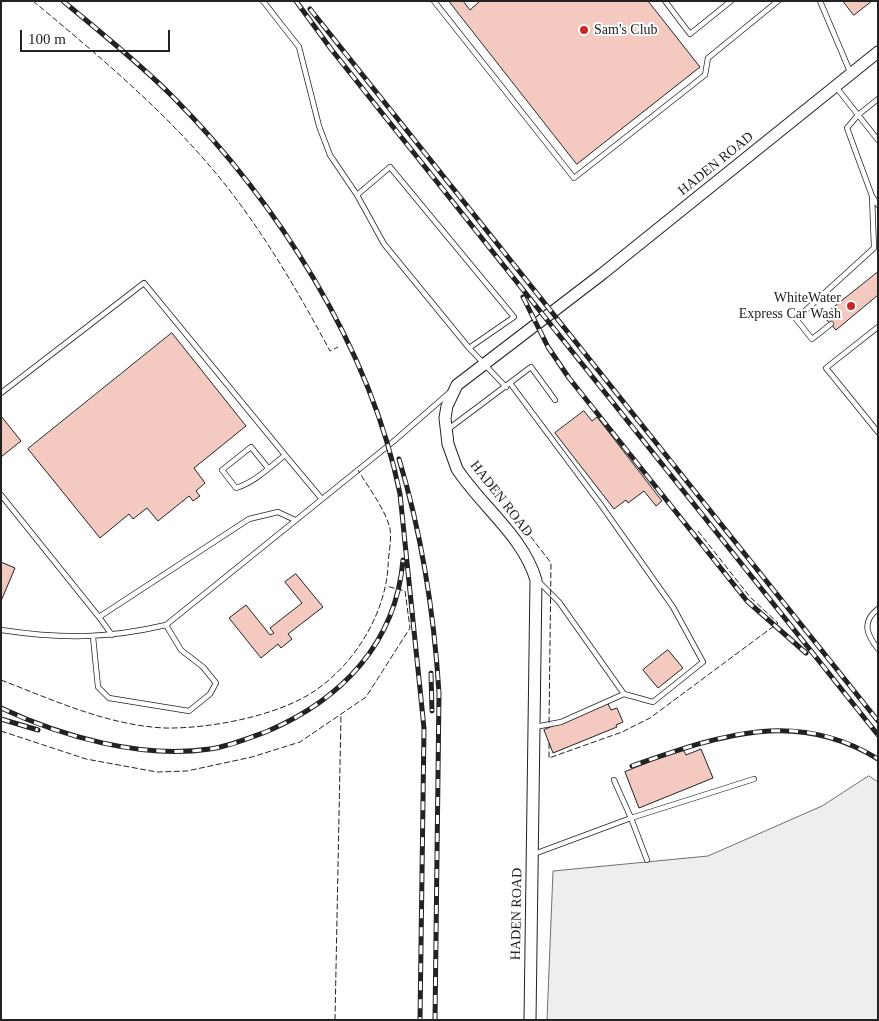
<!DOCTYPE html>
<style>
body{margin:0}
#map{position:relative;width:879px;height:1021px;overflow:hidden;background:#fff;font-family:Georgia,serif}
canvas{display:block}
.frame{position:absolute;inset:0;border:2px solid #222;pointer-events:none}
.scale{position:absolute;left:20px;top:30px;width:150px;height:22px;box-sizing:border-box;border:2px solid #222;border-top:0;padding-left:6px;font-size:15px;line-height:18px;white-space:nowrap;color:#222;-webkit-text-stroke:4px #fff;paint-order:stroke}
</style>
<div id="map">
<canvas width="879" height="1021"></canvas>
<div class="frame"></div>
<div class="scale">100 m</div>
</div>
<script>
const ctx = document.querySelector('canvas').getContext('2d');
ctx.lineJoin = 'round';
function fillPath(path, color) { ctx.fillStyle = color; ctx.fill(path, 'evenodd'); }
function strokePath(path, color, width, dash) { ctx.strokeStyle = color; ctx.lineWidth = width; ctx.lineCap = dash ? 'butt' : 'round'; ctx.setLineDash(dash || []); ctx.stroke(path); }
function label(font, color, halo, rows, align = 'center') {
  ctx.font = font + ' Georgia,serif'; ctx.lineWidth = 4; ctx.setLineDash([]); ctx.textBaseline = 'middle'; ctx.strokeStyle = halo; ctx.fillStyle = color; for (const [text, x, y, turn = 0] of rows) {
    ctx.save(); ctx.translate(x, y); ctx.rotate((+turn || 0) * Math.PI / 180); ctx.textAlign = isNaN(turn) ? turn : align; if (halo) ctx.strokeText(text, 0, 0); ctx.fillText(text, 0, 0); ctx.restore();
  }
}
const green = new Path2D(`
 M869,776l9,6v238h-331l6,-149 155,-15 114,-50z`);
fillPath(green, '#eee');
strokePath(green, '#6f6f6f', 1);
const building = new Path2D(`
 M449,1h14l7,9 10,-9h168l52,66 -123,97z
 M843,1h29l-18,14z
 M878,272v23l-42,35 -13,-14z
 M172,333l74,93 -52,42 11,15 -9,8 4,5 -7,5 -4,-5 -31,25 -11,-13 -14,11 -4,-5 -29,24 -72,-89z
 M584,411l8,10 5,-4 65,84 -6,5 -12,-15 -16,12 -2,-3 -12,9 -59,-76z
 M1,416l20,25 -20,16z
 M1,562l14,6 -14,33z
 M296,574l27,33 -35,27 4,5 -11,9 -3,-4 -17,14 -32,-40 17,-13 24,30 4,-2 -4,-5 32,-25 -17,-21z
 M668,650l15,18 -25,20 -15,-18z
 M608,704l3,6 6,-2 6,14 -7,3 1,2 -64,26 -9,-23z
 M683,749l3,6 15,-6 12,29 -74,30 -14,-36z`);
fillPath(building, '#f3c9c0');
strokePath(building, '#222', 1);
const service = new Path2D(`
 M263,1l36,46 20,79 11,29 27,40 27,49 85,104 37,39
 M434,1l140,177 131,-103 3,-17 70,-57
 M665,1l25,33 41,-33
 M820,1l31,73
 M836,87l42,53
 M878,99l-20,16 -11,13 25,68 6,9
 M357,195l33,-28 124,150 -45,31
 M831,324l-19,15 -16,-20 78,-71 -2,-52
 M878,327l-52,41 52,64
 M510,383l91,122 72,102 30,55 -50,40 -29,-8 -65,-92 -21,-21
 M1,393l143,-110 141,172
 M447,430l84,-63 24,33
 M268,468l-17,-21 -29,23 14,18c19,-6 34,-21 49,-33l36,43
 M1,495l98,122 13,18
 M878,609c-17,13 -11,26 0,40
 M99,617l150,-98 29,-7 17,8
 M1,630c61,9 105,9 165,-5l228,-184 55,-48
 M93,637l5,50 11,11 80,13 21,-17 6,-11 -13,-16 -22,-17 -15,-25
 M535,727l26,-5 63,-28
 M534,854l97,-36 -17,-38
 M647,860l-16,-42 123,-39`);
const tertiary = new Path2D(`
 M530,1020l6,-440c-13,-44 -54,-73 -79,-111l-9,-25 -3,-26 2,-12 10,-21 145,-111 276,-222`);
strokePath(service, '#222', 6);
strokePath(tertiary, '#222', 13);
strokePath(service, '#fff', 4.5);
strokePath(tertiary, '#fff', 11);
const rail = new Path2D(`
 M63,1c37,31 75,61 109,95 105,106 198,250 228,398l24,234 -4,292
 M296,1l35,48 547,686
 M310,9l568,712
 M523,297l25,50 21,31 178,223 59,52
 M399,459c23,76 35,154 40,234l-4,327
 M431,673l1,38
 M1,708c62,29 141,51 209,41 20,-3 39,-11 58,-18 74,-32 128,-88 135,-171
 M1,719l37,11
 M632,766c84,-29 162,-59 246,-7`);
strokePath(rail, '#222', 5);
strokePath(rail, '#fff', 3, [9]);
strokePath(new Path2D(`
 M33,1c72,60 145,121 201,195 37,49 67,101 96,155l8,-4
 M484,476l67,87 -2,162
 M1,680c52,20 106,45 163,48 45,1 115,-12 152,-38 39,-27 69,-76 72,-123 0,-12 5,-31 1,-42 -6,-19 -21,-38 -31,-55
 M1,731l85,28 71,13 30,-1 65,-14 48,-15 66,-45 44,-69 -5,-37 -19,-5
 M549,743v15l73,-26 28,-14 128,-95 -28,-26 -52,-66
 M335,1020l6,-306`), '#222', 1, [6, 2.5]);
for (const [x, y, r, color] of [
 [584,30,5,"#c62828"],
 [851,306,5,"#c62828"]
]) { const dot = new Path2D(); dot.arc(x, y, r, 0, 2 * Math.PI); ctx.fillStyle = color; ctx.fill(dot); strokePath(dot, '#fff', 2); }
label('14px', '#222', '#fff', [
 ["Sam's Club",594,30],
 ["WhiteWater",841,298,"right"],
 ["Express Car Wash",841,314,"right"]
], 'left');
label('14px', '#222', '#fff', [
 ["HADEN ROAD",716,164,-39],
 ["HADEN ROAD",501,499,52],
 ["HADEN ROAD",517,914,-89]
]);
</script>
